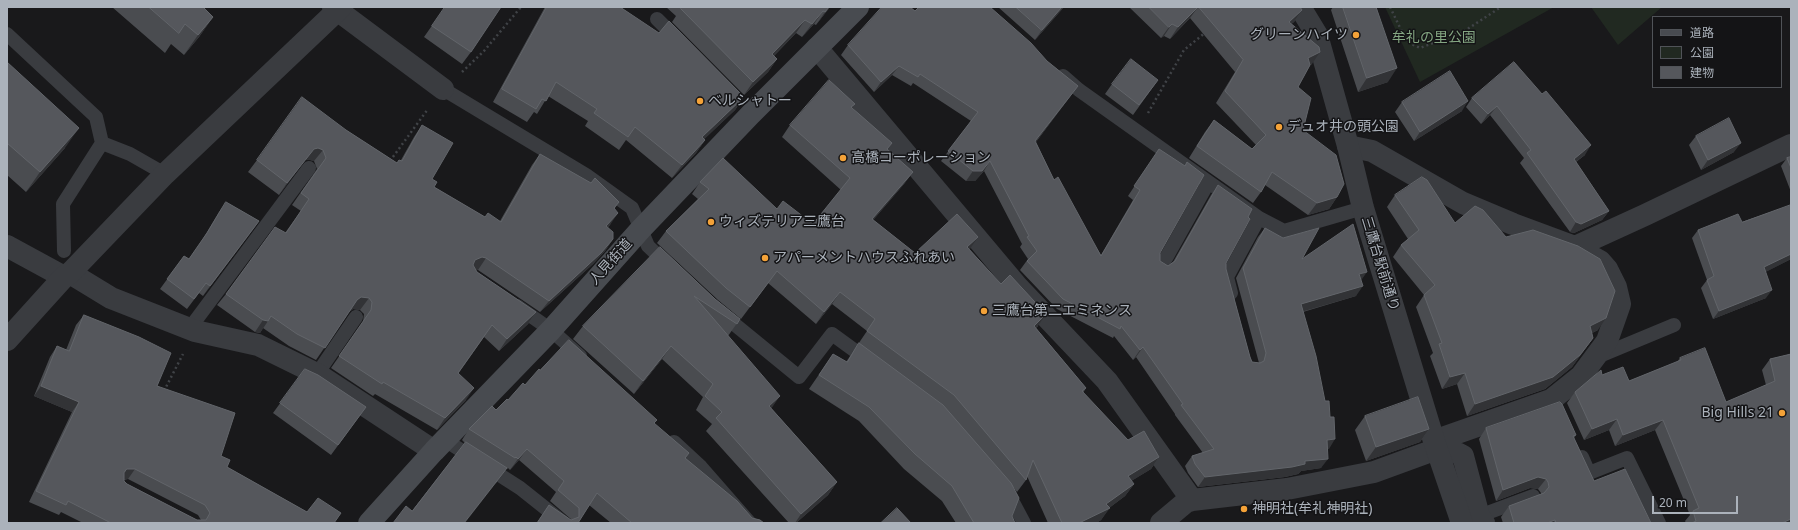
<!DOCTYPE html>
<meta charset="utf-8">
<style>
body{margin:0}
#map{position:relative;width:1798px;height:530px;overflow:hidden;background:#19191b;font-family:"Noto Sans","Noto Sans JP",sans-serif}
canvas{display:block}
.frame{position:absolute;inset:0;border:8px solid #abb2bb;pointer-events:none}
.legend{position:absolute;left:1652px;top:16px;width:130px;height:72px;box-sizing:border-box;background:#141416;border:1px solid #505358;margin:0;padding:5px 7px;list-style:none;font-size:12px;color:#abb2bb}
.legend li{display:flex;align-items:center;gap:8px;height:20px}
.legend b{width:20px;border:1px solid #505358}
.scale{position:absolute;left:1652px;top:496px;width:86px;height:18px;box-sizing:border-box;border:2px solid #abb2bb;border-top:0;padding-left:5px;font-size:12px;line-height:14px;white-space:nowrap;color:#abb2bb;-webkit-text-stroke:3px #141416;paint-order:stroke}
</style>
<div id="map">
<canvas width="1798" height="530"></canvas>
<div class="frame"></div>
<ul class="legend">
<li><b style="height:5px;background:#484b50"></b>道路</li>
<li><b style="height:11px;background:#212921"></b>公園</li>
<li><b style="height:11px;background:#55575c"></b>建物</li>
</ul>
<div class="scale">20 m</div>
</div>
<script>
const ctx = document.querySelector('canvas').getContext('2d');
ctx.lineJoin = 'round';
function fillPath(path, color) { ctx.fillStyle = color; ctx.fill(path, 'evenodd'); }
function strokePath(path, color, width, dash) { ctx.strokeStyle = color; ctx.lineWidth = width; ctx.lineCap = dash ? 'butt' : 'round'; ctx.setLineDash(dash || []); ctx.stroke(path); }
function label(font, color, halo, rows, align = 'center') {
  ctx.font = font + ' "Noto Sans","Noto Sans JP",sans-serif'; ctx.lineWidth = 3; ctx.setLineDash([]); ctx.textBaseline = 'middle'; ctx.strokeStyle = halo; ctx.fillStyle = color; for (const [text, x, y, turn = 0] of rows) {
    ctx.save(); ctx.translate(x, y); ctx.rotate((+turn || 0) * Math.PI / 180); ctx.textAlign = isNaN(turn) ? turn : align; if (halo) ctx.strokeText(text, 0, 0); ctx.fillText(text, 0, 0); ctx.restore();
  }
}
fillPath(new Path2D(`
 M1385,7h169l-134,75z
 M1591,7h71l-44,38z`), '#212921');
strokePath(new Path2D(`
 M1390,7l17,35 13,6 43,-16 38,-25
 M462,72l22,-21 37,-44
 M1148,113l36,-63 22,-18
 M390,161l38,-52
 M164,391l19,-37`), '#404347', 2.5, [2, 3]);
strokePath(new Path2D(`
 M657,19l21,21
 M7,34l89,83 6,26 28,11 35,20
 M1063,76l16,14 180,128 25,13 79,-23
 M443,89l143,86 46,33 16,38 20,19
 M64,251l-1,-47 39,-61
 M1161,267l47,-84
 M1231,293l-4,-16 32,-59
 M517,306l34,24 29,26
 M722,314l77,63 33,-43 37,27
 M190,328l119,-160
 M1597,357l77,-32
 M317,374l39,-57
 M445,440l75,48 44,35
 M674,442l27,25 49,56
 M1582,457l7,16 38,-15 32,65
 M1007,491l17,32
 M1479,516l54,-20`), '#3a3c40', 14);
strokePath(new Path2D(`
 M333,7l110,82
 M817,48l200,238 90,95 85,119
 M1348,146l24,5 91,52 50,21 62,23 25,14 7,8 9,18 4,17 -13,37 -26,35 -30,24 -117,41
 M7,246l57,31
 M1575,247l70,-32 146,-70
 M70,273l41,25 84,33 63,14 59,29 117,77
 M1434,441l29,15 16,60 5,7
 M1161,523l25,-21 6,-2 95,-11 87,-17 63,-23`), '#3a3c40', 22);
strokePath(new Path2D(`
 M1300,7l17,28 31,111 15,62 71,233 28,82
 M7,340l57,-63 6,-4 95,-99 176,-167`), '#3a3c40', 22);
strokePath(new Path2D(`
 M369,523l65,-72 117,-121 90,-101 110,-115 107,-107`), '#484b50', 22);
fillPath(new Path2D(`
 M112,7h92v1l9,9 -14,20 -15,18 -13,-11 -6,9z
 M445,7l26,45 -9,12 -38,-27z
 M545,7h75l124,90 -9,13 -31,29 1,1 -9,13 -24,25 -46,-38 -7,10 -34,-24 3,-5 -40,-25 -11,18 -3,-2 -7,10 -34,-20z
 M666,7h164l-14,18 -2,-1 -12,13 -6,-4 -22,23 3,3 -9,13 -24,23 -72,-73 4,-6z
 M998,7h66l-29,33z
 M1129,7h171l2,3 -8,12 -3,2 21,40 -2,1 -12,22 5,43 34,67 -8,12 -21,6 -43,-30 -4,7 -8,11 -64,-45 16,-26 9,-12 38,29 4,-4 -40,-42 19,-31 -45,-54 -20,21 -6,-3 -3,2z
 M1333,7h43l12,75 -30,10 -27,-82z
 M915,11l132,50 31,25 -42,56 18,38 47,75 32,-55 -5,-4 31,-47 1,112 8,5 5,-4 38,-67 7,-10 30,32 -22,46v6l24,88 2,5 7,1 -23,-85 22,-41 7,-9 37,31 59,21 -5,16 -53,16 26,137h-1l-7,19 -20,3 -3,3 -13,3 -87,10 -10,-14 -3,-7 7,-10 11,-3 -28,-38v-1l-39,-57 -3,3 -19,-24 -1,2 -56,-29 -37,-39 8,-11 -8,-12 2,-3 -38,-73 -9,10h-9l-25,-20 30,-40 -58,-38 -2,3 -19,-11 -18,17 -33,-37 7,-10z
 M7,62l58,86 -39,44 -19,-17z
 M1514,62l71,93 -9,7 33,49 -7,9 -28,13 -4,-1 -50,-69 4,-5 -34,-43 -9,9 -15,-17 6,-9z
 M1158,80l-25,35 -28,-21 7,-10z
 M1402,102l60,9 -48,30 -19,-29z
 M855,104l-3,3 35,43 26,22 -9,12 -31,36 42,33 54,-4 69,77 -2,2 50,60 -3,5 45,47 31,17 -8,12 -20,12 3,3 -9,12 -16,12 -8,12 -5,3h-48l-21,-47 -1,4 -9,12 -4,-5 -1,29 3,7h-59l-14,-22 -38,-32 -45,-48 -50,-32 24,-35 13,8 21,-31 -35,-27 -16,20 -48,-41 -27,36 -23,-19 -61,-57 9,-12 32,-32 -6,-5 8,-12 77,27 36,15 28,-34 -59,-53 8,-12z
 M422,125l12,62 51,30 15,4 32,-56 8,-11 79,48 -4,6 -5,17 -2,2 5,12 -8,12 -12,13 -53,48 -62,-42 -3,-1 2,3 59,40 -8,12 -29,27 -15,-14 -26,37 8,26 -29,30 -62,-36 -2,2 -42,-28 32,-46 1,-8 -4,-4 -7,-1 -4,3 -33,48 -27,-14 -26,-18 -3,5 -5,-1 -38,-27 9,-11 59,-61 16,-22 -9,-6 25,-36 -3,-8 -4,-1h-5l-26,35 -31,-23 9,-12 89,-30 51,33 4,-3 13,-23z
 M1696,136l38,16 -33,18 -12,-25z
 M1791,157v35l-10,-26 6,-8z
 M1395,195l60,28 51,14 92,93 -6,3 1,5 -21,29 -27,22 -78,27 -10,-32 -15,5 -12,-33 3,-3 -17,-46 8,-12 -31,-38 8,-12 7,-6 -21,-32z
 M226,202l33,19 -56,75 -4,-3 -12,16 -27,-20 24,-33 5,3 12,-17 18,-30z
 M1791,205v54l-26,13 1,26 -53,21 -12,-31 6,-8 -15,-42 6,-8 44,-8z
 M660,247l55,52 25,20 -12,17 43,72 66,74 -9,13 -32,28h-7l-83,-92 6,-7 -16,-14 7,-13 -41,-38 -28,35 -61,-55 10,-13z
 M84,315l73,71 64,70 6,11 80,45 34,1 -7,10h-251l-22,-11 -2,3 -30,-13 43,-90 -38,-16 16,-39 7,-11 9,4 10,-25zM128,479l70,36 3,5h-4l-70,-36 -3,-3v-1z
 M1791,354v169h-105l-1,-2 5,-6 -35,-85 -40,16 -6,-16 -25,10 -17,-37 8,-11 27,-17 27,6 48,-19 3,-4 46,44 40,-17 -4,-15 8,-11z
 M305,369l61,38 -35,48 -58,-42z
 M525,385l129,39 35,29 -4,5 67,60 12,5h-153l-22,-18 -11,18h-41l12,-18 22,15h1l-22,-19 6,-9 -37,-32 -9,10 -2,-2 -1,1h-1l-10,14 -84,28 53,-68 -3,-3 7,-11 27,-19 12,-10z
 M1365,416l64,13 -9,13 -54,19 -11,-31z
 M1486,428l90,7 -2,3 20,43 57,42h-148l-2,-6 8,-11 32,-12v-1l-3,-4 -8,-1 -34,13 -17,-62z`), '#4a4c50');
fillPath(new Path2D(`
 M829,7h1l-14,18 9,-13z
 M1062,7h2l-29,33 7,-10z
 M1198,7l-8,11 -20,21 8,-12z
 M1302,10l-8,12 -14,12 9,-12z
 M823,11l-9,13 -12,13 10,-13z
 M213,17l-14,20 -15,18 14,-20z
 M805,20l-9,13 -33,34 9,-13z
 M1172,24l-8,12 -3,2 8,-11z
 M1320,52l-8,12 -12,5 8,-11z
 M777,59l-9,13 -24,23 9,-13z
 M899,66l-7,9 -18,17 7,-10z
 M1397,68l-9,14 -30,10 9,-14z
 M1078,86l-7,9 -42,56 6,-10z
 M744,97l-9,13 -42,40 9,-13z
 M1468,101l-6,10 -48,30 6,-9z
 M1497,106l-7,9 -9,9 7,-10z
 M79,128l-14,20 -39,44 14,-20z
 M705,140l-9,13 -24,25 10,-13z
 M1741,143l-7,9 -33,18 7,-10z
 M1591,145l-6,10 -18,13 7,-9z
 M318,148l5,2 -9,11 -4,-1h-5l-26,35 8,-12 27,-34z
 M990,161l-6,10 -9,10h-9l7,-10z
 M913,172l-9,12 -40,47 8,-12z
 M1337,197l-8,12 -21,6 9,-12z
 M1609,211l-7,9 -28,13 -4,-1 6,-10z
 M618,213l-8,12 -12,13 8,-12z
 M259,221l-7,10 -49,65 7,-10z
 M978,237l-8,12 -11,10 8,-12z
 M613,239l-8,12 -12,13 -53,48 9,-11z
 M1791,254v5l-33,17 6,-9z
 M482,257l4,1 -8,12 -5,-1 -7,3 9,-12z
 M1367,272l-7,10 -1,-8z
 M1363,286l-7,10 -62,18 7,-10z
 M1772,290l-6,8 -53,21 6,-8z
 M840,292l-8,12 -16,20 8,-12z
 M361,297l8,1 -9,12 -7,-1 -4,3 8,-12z
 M536,312l-8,12 -29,27 8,-12z
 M1046,314l-8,12 -12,12 8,-12z
 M1606,318l-8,12 -16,8 8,-12z
 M263,320l5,1 -8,12 -5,-1z
 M1593,338l-21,29 -27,22 -78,27 8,-12z
 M671,346l-9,13 -28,35 9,-13z
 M1143,347l-7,10 -3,3 7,-10z
 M1465,373l-8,11 -15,5 8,-12z
 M41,386l38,16 -7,10 -38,-16z
 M474,388l-8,12 -29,30 8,-12z
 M780,396l-9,13 -2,-3z
 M1617,419l-8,11 -25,10 8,-11z
 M1663,420l-8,10 -40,16 8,-11z
 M1429,429l-9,13 -54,19 10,-14z
 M1335,439l-6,10h-8l6,-9z
 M527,449l-8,11 -9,10 8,-11z
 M1159,457l-8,12 -31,19 8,-12z
 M1328,459l-7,9 -20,3 -3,3 -13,3 -87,10 7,-10 100,-16z
 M507,468l-11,15 -31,40h-1z
 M127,469h8l-7,10 -8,1 4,-7z
 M1538,477l8,2 -8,10 -8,-1 -34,13 7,-11z
 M837,482l-9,13 -32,28h-1l6,-9z
 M1134,484l-9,12 -20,15 5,-3 -9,12 -5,3h-17z
 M1791,519v4h-9z
 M1555,520l-2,3h-6z`), '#323336');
const building = new Path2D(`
 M149,7h54l10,10 -15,18 -13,-11 -6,9z
 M445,7h56l-30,45 -39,-26z
 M547,7h73l39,26 10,-12 75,76 -42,40 3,3 -23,25 -47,-38 -7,10 -34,-24 3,-4 -41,-27 -10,19 -4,-2 -6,10 -34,-20z
 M682,7h147l-4,5 -2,-1 -11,13 -7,-4 -33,34 5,5 -24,23 -72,-73z
 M882,7h28l5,4 4,-4h71l41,36 16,18 31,25 -43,55 19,39 4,-3 43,79 39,-66 -6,-4 25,-37 26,17 2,-4 17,13 -44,78v8l8,5 7,-5 43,-76 34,24 -4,8 2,2 -24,44v6l24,88 2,5 8,1 4,-2 2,-8 -23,-85 22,-40 18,10 36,-10 -17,31 51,-35 14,48 -8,2 4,12 -62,18 15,52 9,45h4l1,16h4l1,22 -8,1 1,19 -23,2v3l-13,3 -87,10 -10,-13 -3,-8 22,-7 -33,-44 2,-1 -40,-57 -3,3 -19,-24 -1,3 -57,-30 -36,-38 10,-10 -10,-14 2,-1 -39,-75 -8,10h-9l-25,-20 30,-39 -58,-38 -2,3 -19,-11 -18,16 -33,-37z
 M1016,7h46l-20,23z
 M1149,7h49l-20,20 -6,-3 -3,3z
 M1199,7h101l2,3 -13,12 30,25 1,5 -12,6 2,7 -12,22 13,11 -8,32 33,25 8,29 -7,13 -20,6 -45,-31 -11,20 -64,-46 17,-26 38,29 14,-14 -41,-44 18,-31z
 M1343,7h33l21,61 -30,10z
 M1131,59l27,21 -19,25 -27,-21z
 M7,62l72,66 -39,44 -33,-29z
 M1514,62l28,32 4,-3 45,54 -17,14 35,52 -28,13 -5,-2 -49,-69 4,-3 -34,-44 -9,8 -16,-16z
 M1450,71l18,30 -48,31 -18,-30z
 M829,80l26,24 -4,3 41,36 -5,6 26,23 -41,47 43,34 42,-39 21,23 -11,10 34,37 9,-9 36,39 -12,12 52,62 -4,3 46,49 16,-9 15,26 -31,19 6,8 -28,20 4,4 -31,15h-17l-29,-63 -7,20 -72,-85 -87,-64 8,-12 -35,-27 -16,20 -47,-41 -27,36 -24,-19 -60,-57 43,-42 -9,-7 23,-24 54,51 6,-8 30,23 37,-46 -60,-53z
 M302,97l44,33 51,33 2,-3 3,1 20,-36 31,18 -21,36 5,3 -3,5 51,30 3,-4 13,9 39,-68 51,29 4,-5 24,24 -5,6 4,5 -12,13 7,6v7l-12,14 -52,48 -63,-43 -4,-1 -7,3 -2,5 4,7 59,40 -29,27 -15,-14 -34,48 16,15 -29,30 -62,-36 -1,2 -43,-28 32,-46 1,-8 -3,-4 -8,-1 -4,3 -32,48 -28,-14 -26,-18 -3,5 -5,-1 -37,-26 49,-67 11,6 23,-34 -8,-6 25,-35 -3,-8 -5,-2 -4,1 -27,34 -30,-23z
 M1729,118l12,25 -33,17 -12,-24z
 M1791,157v11l-4,-10z
 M1422,177l5,3 28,43 20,-17 8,4 23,27 27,-7 45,16 22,13 15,32 -9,27 -16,8 3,12 -13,17 -27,22 -78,27 -10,-31 -15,4 -11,-33 3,-1 -18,-48 11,-10 -34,-40 18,-15 -24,-35z
 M226,202l33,19 -49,65 -4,-3 -12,16 -27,-20 17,-23 5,3 18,-26z
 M1791,205v49l-27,13 8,23 -53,21 -12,-31 7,-4 -16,-46 40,-16 4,8z
 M660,247l55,52 25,20 -3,5 -43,-28 86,100 -11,10 68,76 -36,32 -85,-96 6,-6 -17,-16 8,-12 -42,-38 -28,35 -60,-55z
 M84,315l55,22 32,16 -14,33 78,27 -14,43 9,4 -3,7 80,45 11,-14 23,15 -7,10h-223l-43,-22 -2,4 -30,-14 43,-89 -38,-16 16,-40 12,5zM127,469h8l70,36 5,8 -4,7h-9l-70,-36 -3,-3v-8z
 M569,340l88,80 -3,3 35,30 -4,5 52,43 15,17 8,2 4,3h-132l-35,-30 -19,30h-41l12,-18 22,15 8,-3v-9l-21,-18 6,-9 -37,-32 -9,10 -2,-2 -1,1 -46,-29 23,-23 4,4 11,-11 1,1 15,-17 2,2 14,-16 1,1z
 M859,343l84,62 68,78 8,15 -7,18 3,7h-41l-22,-37 -37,-32 -46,-47 -50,-32 14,-21 14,8z
 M1705,348l21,54 49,-21 -5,-22 21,-5v165l-9,4h-90l4,-2 -3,-10 6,-3 -36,-88 -40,15 -6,-16 -25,10 -17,-37 26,-22 1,5 21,-8 6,14 52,-21 -1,-2z
 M305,369l13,6 48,32 -28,38 -58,-42z
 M1418,397l11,32 -53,18 -11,-31z
 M1560,402l2,2 14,31 -3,1 21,45 31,-12 26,54h-95l-1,-3 -8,3h-33l-5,-17 35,-13 5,-6 -1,-5 -2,-3 -8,-2 -35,13 -17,-62z
 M466,442l41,26 -43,55h-71l13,-17 6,5z
 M897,508l14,15h-30z`);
fillPath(building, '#55575c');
strokePath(building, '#62656a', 1);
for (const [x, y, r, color] of [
 [1356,35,4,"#f4a238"],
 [700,101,4,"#f4a238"],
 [1279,127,4,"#f4a238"],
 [843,158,4,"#f4a238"],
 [711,222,4,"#f4a238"],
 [765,258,4,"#f4a238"],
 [984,311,4,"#f4a238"],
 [1782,413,4,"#f4a238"],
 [1244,509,4,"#f4a238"]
]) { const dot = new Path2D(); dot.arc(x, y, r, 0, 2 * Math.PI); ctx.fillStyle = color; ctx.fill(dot); strokePath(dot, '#141416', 1.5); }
label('14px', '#abb2bb', '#141416', [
 ["グリーンハイツ",1348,35,"right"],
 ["ベルシャトー",708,101],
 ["デュオ井の頭公園",1287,127],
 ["高橋コーポレーション",851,158],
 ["ウィズテリア三鷹台",719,222],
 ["アパーメントハウスふれあい",773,258],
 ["三鷹台第二エミネンス",992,311],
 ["Big Hills 21",1774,413,"right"],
 ["神明社(牟礼神明社)",1252,509]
], 'left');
label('14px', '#84a682', '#141416', [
 ["牟礼の里公園",1434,38]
]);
label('14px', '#abb2bb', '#141416', [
 ["人見街道",611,262,-48],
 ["三鷹台駅前通り",1380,264,73]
]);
</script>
